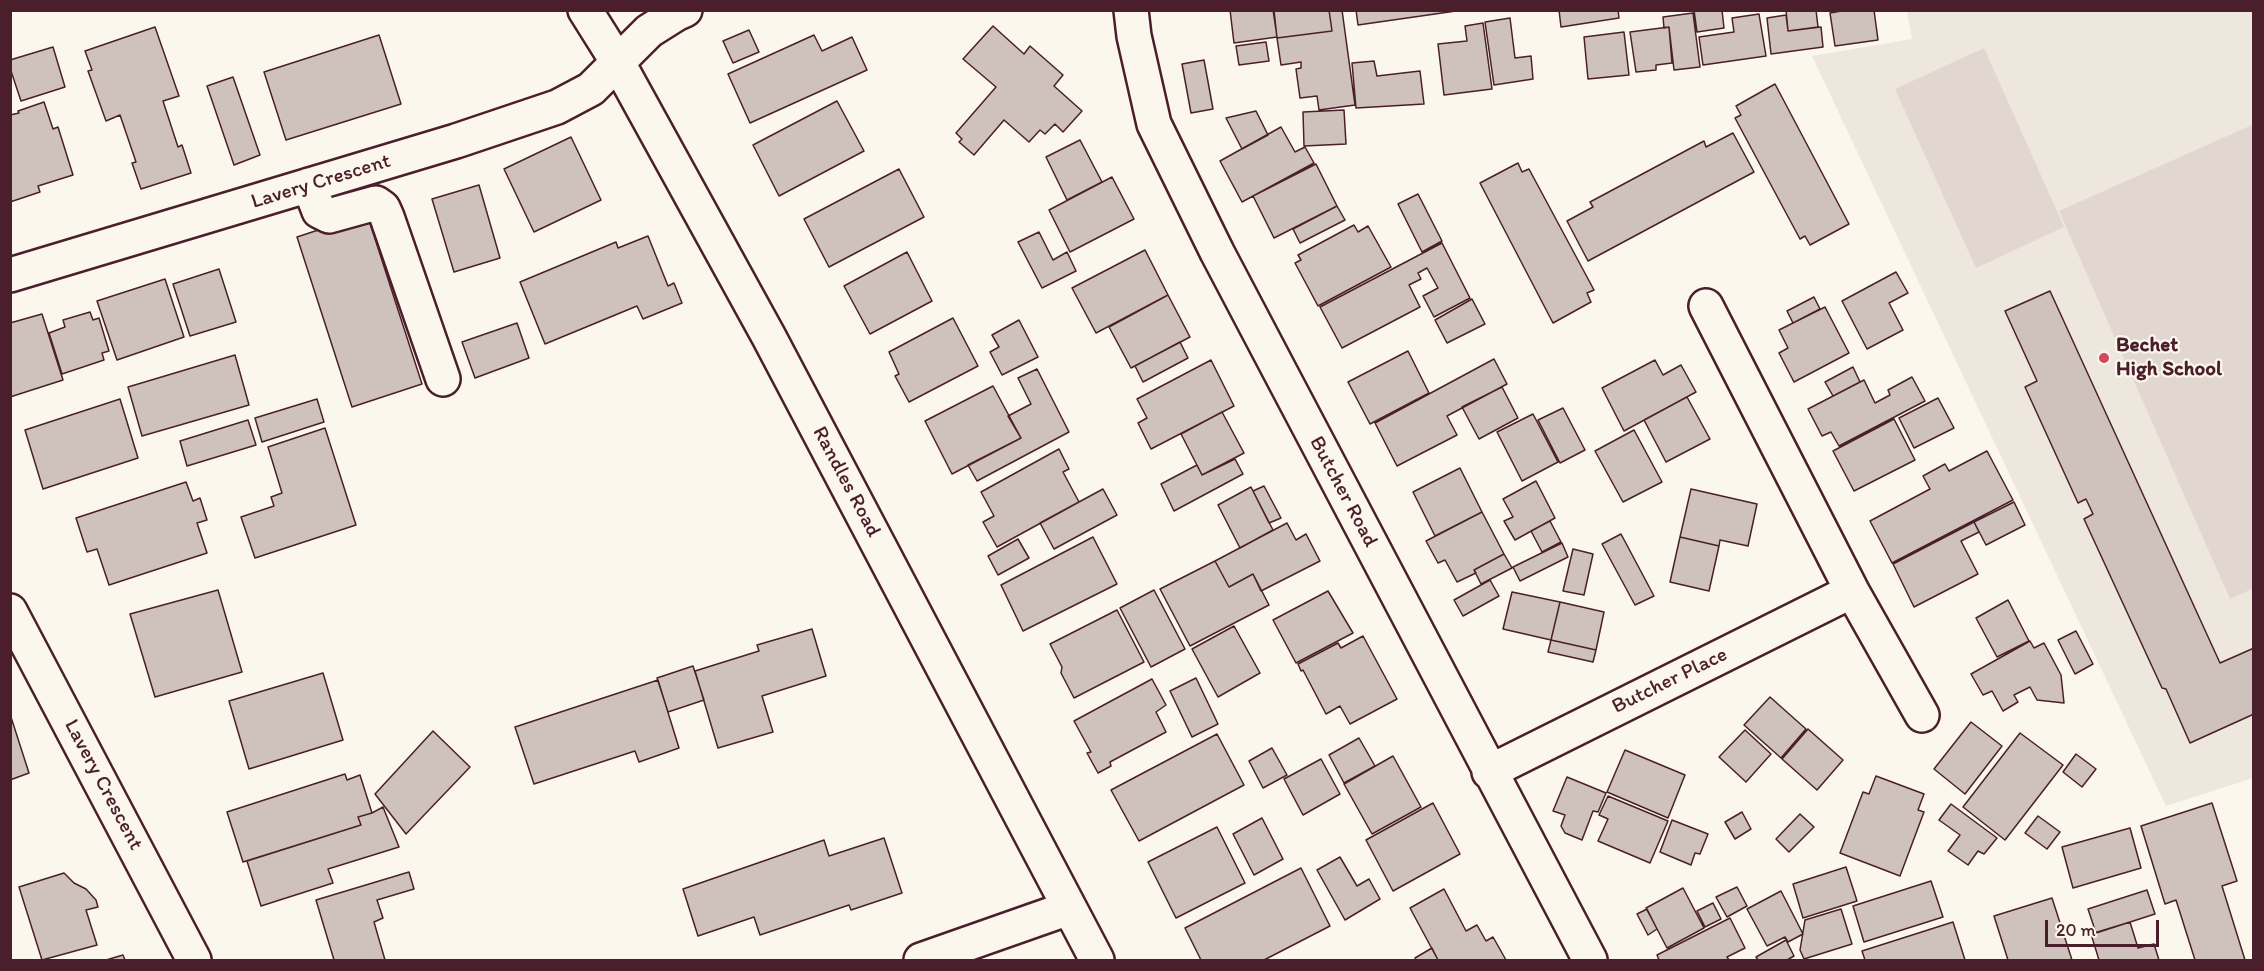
<!DOCTYPE html>
<style>
body{margin:0}
#map{position:relative;width:2264px;height:971px;overflow:hidden;background:#fbf7ec;font-family:Itim,sans-serif}
canvas{display:block}
.frame{position:absolute;inset:0;border:12px solid #4a1f2b;pointer-events:none}
.scale{position:absolute;left:2045px;top:920px;width:114px;height:27px;box-sizing:border-box;border:3px solid #4a1f2b;border-top:0;padding-left:8px;font-size:18px;line-height:21px;white-space:nowrap;color:#4a1f2b;-webkit-text-stroke:4px #fbf7ec;paint-order:stroke}
</style>
<div id="map">
<canvas width="2264" height="971"></canvas>
<div class="frame"></div>
<div class="scale">20 m</div>
</div>
<script>
const ctx = document.querySelector('canvas').getContext('2d');
ctx.lineJoin = 'round';
function fillPath(path, color) { ctx.fillStyle = color; ctx.fill(path, 'evenodd'); }
function strokePath(path, color, width, dash) { ctx.strokeStyle = color; ctx.lineWidth = width; ctx.lineCap = dash ? 'butt' : 'round'; ctx.setLineDash(dash || []); ctx.stroke(path); }
function label(font, color, halo, rows, align = 'center') {
  ctx.font = font + ' Itim,sans-serif'; ctx.lineWidth = 4.5; ctx.setLineDash([]); ctx.textBaseline = 'middle'; ctx.strokeStyle = halo; ctx.fillStyle = color; for (const [text, x, y, turn = 0] of rows) {
    ctx.save(); ctx.translate(x, y); ctx.rotate((+turn || 0) * Math.PI / 180); ctx.textAlign = isNaN(turn) ? turn : align; if (halo) ctx.strokeText(text, 0, 0); ctx.fillText(text, 0, 0); ctx.restore();
  }
}
fillPath(new Path2D(`
 M1907,11h346v767l-87,28 -354,-750 100,-17z`), '#eee7de');
fillPath(new Path2D(`
 M1984,48l80,179 -88,41 -81,-179z
 M2252,125l2,463 -24,11 -171,-388z`), '#e2d7d0');
const building = new Path2D(`
 M1230,10h43l4,27 -43,6z
 M1274,10h55l3,21 -55,7z
 M1329,10h13l13,95 -36,5 -2,-14 -17,2 -4,-29 5,-1v-6l-20,3 -4,-27 55,-7z
 M1356,10h100v1l-98,14z
 M1559,10h59l1,8 -58,9z
 M1694,10h28l2,18 -27,4z
 M1786,10h30l2,17 -30,4z
 M1847,10h27l4,30 -43,6 -5,-33z
 M1693,13l7,54 -26,3 -5,-43 -5,1 -1,-11z
 M1759,14l7,42 -63,9 -4,-28 35,-5 -2,-14z
 M1786,15l2,16 33,-4 2,20 -52,7 -4,-36z
 M1510,18l5,40 16,-2 2,23 -39,6 -9,-63z
 M1483,23l9,66 -48,6 -6,-51 29,-3 -2,-15z
 M993,26l31,28 6,-8 33,29 -9,11 28,25 -19,21 -8,-8 -10,10 -5,-4 -11,12 -25,-22 -30,35 -15,-13 3,-3 -6,-6 40,-46 -33,-28z
 M155,27l24,69 -16,5 15,46 4,-2 9,28 -50,16 -9,-26 4,-1 -16,-47 -14,6 -18,-50 4,-1 -7,-19z
 M1669,27l3,36 -16,2v5l-20,2 -6,-40z
 M749,30l10,22 -26,11 -10,-22z
 M1624,32l5,43 -41,4 -4,-42z
 M379,35l22,69 -115,36 -22,-68z
 M814,35l8,16 30,-14 15,33 -117,53 -22,-49z
 M1266,42l3,19 -30,4 -3,-19z
 M53,47l12,40 -44,14 -11,-33v-8z
 M1204,60l9,49 -22,4 -9,-49z
 M1374,61l3,15 43,-5 4,33 -68,4 -4,-45z
 M233,77l27,78 -26,10 -27,-79z
 M1775,84l74,140 -39,21 -5,-9 -5,3 -65,-121 6,-3 -5,-9z
 M837,101l27,50 -85,45 -26,-51z
 M44,102l9,27 5,-2 15,48 -35,11 2,6 -30,10v-87l9,-2 -1,-2z
 M1344,110l2,34 -42,2 -1,-34z
 M1256,111l12,24 -26,14 -16,-31z
 M1281,127l14,25 10,-5 9,16 -72,39 -22,-41z
 M1733,133l21,39 -166,89 -21,-40 26,-14 -3,-5 114,-61 2,6z
 M571,137l30,63 -67,32 -30,-63z
 M1080,140l22,42 -35,18 -21,-43z
 M1518,163l4,9 7,-3 65,121 -7,3 4,9 -38,21 -73,-140z
 M1316,164l21,42 -63,32 -21,-42z
 M899,169l25,48 -95,50 -25,-48z
 M1112,177l22,42 -64,33 -21,-42z
 M479,185l21,73 -46,14 -22,-73z
 M1418,194l24,47 -20,11 -24,-48z
 M1337,206l8,14 -45,23 -7,-14z
 M367,214l55,170 -70,23 -55,-170z
 M1354,225l4,7 10,-6 23,41 -73,39 -23,-43 6,-3 -3,-5z
 M1039,232l14,28 14,-8 9,19 -34,17 -24,-46z
 M648,236l20,50 6,-3 8,20 -39,16 -6,-13 -92,38 -25,-62 96,-40 2,6z
 M1442,243l28,55 -36,19 -11,-21 15,-8 -11,-20 -9,5 3,6 -12,6 11,22 -78,41 -22,-41z
 M1145,250l23,45 -72,38 -24,-45z
 M907,252l25,49 -62,33 -26,-48z
 M219,269l17,53 -46,14 -17,-52z
 M1896,272l12,21 -19,10 14,27 -36,19 -25,-48z
 M165,279l19,58 -67,23 -20,-59z
 M2050,291l170,372 34,-15v66l-64,29 -24,-54 -4,-1 -78,-169 9,-5 -7,-15 -8,4 -53,-116 12,-6 -32,-70z
 M1168,295l22,42 -59,31 -22,-41z
 M1814,297l6,12 -27,14 -6,-12z
 M1472,299l13,25 -38,19 -12,-23z
 M1825,307l24,46 -55,29 -15,-29 9,-5 -9,-18z
 M90,312l3,8 6,-2 10,33 -7,2 2,7 -42,14 -13,-41 16,-6 -2,-7z
 M42,314l21,66 -53,17v-74z
 M953,318l25,48 -69,36 -14,-26 4,-2 -10,-22z
 M1019,320l19,37 -36,18 -12,-23 9,-5 -7,-12z
 M517,323l12,35 -54,20 -13,-36z
 M1180,342l8,16 -45,24 -8,-16z
 M1408,351l21,42 -59,31 -22,-42z
 M235,355l14,50 -107,31 -14,-49z
 M1494,359l13,25 -60,32 10,19 -60,31 -22,-43z
 M1211,360l23,46 -83,43 -13,-26 9,-5 -10,-19z
 M1655,360l8,15 18,-10 15,27 -72,39 -22,-43z
 M1853,367l7,15 -27,14 -8,-14z
 M1037,369l32,63 -92,49 -9,-16 53,-27 -13,-22 23,-12 -13,-26z
 M1912,377l13,24 -86,45 -8,-14 -9,4 -14,-27 56,-29 11,23 15,-8 -2,-5z
 M993,386l28,52 -69,36 -27,-53z
 M1502,387l16,31 -39,21 -17,-32z
 M1687,397l23,42 -44,23 -22,-42z
 M1938,398l16,30 -40,20 -15,-30z
 M120,399l18,59 -95,31 -18,-59z
 M317,399l7,23 -62,20 -7,-24z
 M1563,408l22,42 -25,13 -22,-43z
 M1222,412l22,41 -42,22 -21,-41z
 M1533,414l25,48 -36,19 -25,-49z
 M1894,419l21,41 -61,31 -21,-40z
 M248,420l8,25 -69,21 -7,-25z
 M325,428l31,97 -101,33 -14,-41 33,-11 -3,-9 11,-4 -14,-46z
 M1634,430l28,52 -39,20 -28,-51z
 M1059,449l10,20 -6,3 16,30 -82,45 -14,-25 11,-6 -13,-24z
 M1987,451l26,49 -121,63 -22,-42 60,-32 -7,-13 22,-12 4,7z
 M1235,459l8,15 -69,37 -13,-27 36,-19 5,10z
 M1460,468l22,44 -47,24 -22,-44z
 M1536,481l19,37 -40,22 -11,-19 9,-4 -10,-18z
 M186,482l7,19 7,-3 7,22 -10,3 10,30 -98,32 -12,-36 -10,3 -11,-34z
 M1264,486l17,32 -12,5 -16,-32z
 M1251,487l22,43 -33,18 -22,-43z
 M1103,489l14,26 -63,34 -14,-26z
 M1691,489l66,15 -9,42 -28,-6 -1,6 -39,-9z
 M2014,502l11,23 -39,20 -12,-23z
 M1482,512l22,42 -30,16 2,3 -19,9 -12,-22 -7,3 -12,-22z
 M1550,521l11,21 -19,10 -11,-21z
 M1974,522l5,10 -18,9 17,33 -64,33 -21,-43z
 M1287,523l9,17 10,-6 14,27 -59,30 -8,-17 -24,13 -14,-26z
 M1621,534l33,62 -19,9 -33,-61z
 M1093,537l24,47 -94,47 -22,-46z
 M1680,537l39,9 -10,45 -39,-9z
 M1018,539l11,19 -31,17 -10,-19z
 M1562,543l6,14 -48,24 -7,-14z
 M1573,549l20,5 -9,41 -21,-4z
 M1504,554l8,14 -31,16 -7,-14z
 M1215,561l14,26 24,-13 16,31 -79,41 -30,-57z
 M1490,580l9,16 -36,20 -9,-16z
 M218,590l24,82 -87,25 -25,-83z
 M1154,590l31,59 -34,18 -31,-59z
 M1328,591l25,42 -57,30 -23,-43z
 M1512,592l48,10 -9,38 -48,-11z
 M2008,600l21,41 -32,16 -21,-39z
 M1560,602l44,10 -8,38 -45,-10z
 M1117,610l27,52 -70,36 -13,-25 1,-6 -12,-23z
 M1234,626l26,47 -42,24 -26,-48z
 M812,629l14,47 -64,20 11,36 -55,16 -23,-77 64,-20 -2,-6z
 M2076,631l17,33 -18,10 -17,-34z
 M1363,636l34,63 -47,25 -10,-18 -14,8 -23,-44 -2,1 -3,-7 40,-21 3,5z
 M1551,640l45,10 -3,12 -45,-10z
 M2030,641l4,7 10,-5 17,32 3,28 -27,-3 -7,-13 -16,8 4,7 -15,9 -11,-20 -9,4 -12,-21z
 M693,666l11,34 -36,12 -11,-34z
 M323,673l20,67 -94,29 -20,-68z
 M1196,678l22,46 -26,13 -22,-46z
 M1152,679l14,26 -10,7 10,20 -56,30 1,4 -13,7 -11,-20 4,-1 -17,-31z
 M658,680l21,68 -40,14 -4,-11 -101,33 -19,-57z
 M1770,697l36,32 -25,29 -37,-33z
 M10,714l19,59 -19,7z
 M1971,722l31,24 -37,48 -31,-25z
 M1808,729l35,31 -26,30 -35,-31z
 M1745,730l26,24 -25,28 -27,-25z
 M433,731l37,36 -64,67 -31,-40z
 M2020,733l43,32 -58,75 -42,-33z
 M1217,734l27,51 -105,56 -28,-51z
 M1359,738l16,28 -31,17 -15,-28z
 M1272,748l15,27 -24,13 -14,-27z
 M1625,750l60,25 -17,43 -61,-26z
 M2076,754l20,15 -14,18 -19,-15z
 M1393,756l28,51 -49,27 -28,-50z
 M1321,759l19,35 -37,21 -19,-36z
 M345,774l2,6 13,-5 12,38 -14,4 3,8 -118,37 -16,-50z
 M1876,776l48,18 -6,16 6,2 -24,64 -60,-23 23,-61 6,2z
 M1567,777l39,16 -8,19 -5,-1 -11,29 -17,-7 -4,-7 4,-11 -12,-4z
 M1608,796l60,25 -18,42 -52,-22 10,-22 -9,-4z
 M1433,803l27,51 -67,37 -27,-51z
 M2212,803l25,78 -15,5 23,74h-50l-19,-60 -11,4 -24,-78z
 M1951,804l46,34 -13,16 -6,-3 -10,14 -20,-14 12,-16 -21,-15z
 M383,807l16,40 -71,22 5,14 -72,23 -14,-45 114,-36 -3,-8 14,-4z
 M1742,812l9,17 -16,10 -10,-17z
 M1800,814l14,13 -25,25 -13,-13z
 M2038,816l22,16 -13,17 -22,-16z
 M1262,818l21,41 -29,16 -21,-41z
 M1672,820l36,14 -8,20 -5,-1 -4,12 -31,-13z
 M1217,827l28,56 -69,35 -28,-56z
 M2130,828l11,40 -68,20 -11,-41z
 M884,838l18,55 -51,17 -2,-5 -89,30 -6,-18 -56,19 -15,-47 141,-49 5,16z
 M1340,857l17,29 12,-7 11,20 -35,21 -28,-50z
 M1846,867l11,34 -54,17 -10,-34z
 M1301,868l29,58 -66,34h-63l-16,-32z
 M409,872l5,17 -37,11 6,18 -9,4 11,38h-51l-18,-60z
 M64,873l10,10 12,6 10,11 2,7 -12,3 11,35 -55,15 -23,-73z
 M1931,881l12,36 -79,25 -11,-36z
 M1737,887l10,19 -20,11 -11,-20z
 M1683,888l21,40 -37,20 -21,-40z
 M1444,889l22,42 11,-6 9,16 7,-4 13,23h-68l-28,-52z
 M2147,890l8,24 -59,19 -8,-24z
 M1781,891l22,43 -15,8 -3,-5 -18,9 -20,-37z
 M2052,898l20,62h-64l-14,-44z
 M1713,903l8,16 -16,8 -8,-16z
 M1647,909l10,20 -9,6 -11,-21z
 M1841,909l11,35 -48,15 -4,-9 5,-30z
 M1730,918l15,30 -18,9 2,3h-70l-2,-5z
 M1953,922l12,38h-100l-3,-9z
 M2130,922l8,26 16,-4 5,16h-60l-8,-26z
 M1786,940l8,16 -7,4h-29l-2,-3z
 M1432,948l6,12h-22l-1,-2z
 M123,955l2,5h-19z`);
fillPath(building, '#cfc2bc');
strokePath(building, '#4a1f2b', 1.5);
const minor = new Path2D(`
 M585,10l32,51 152,276 328,623
 M1131,10l3,26 20,88 63,128 373,708
 M309,185l10,26 10,5 47,-13 7,5 4,9 56,162
 M10,275l446,-134 101,-34 34,-18 58,-58 27,-17 9,-4
 M1706,306l146,285 70,124
 M10,611l184,349
 M1489,772l363,-181
 M921,960l148,-52`);
strokePath(minor, '#4a1f2b', 38);
strokePath(minor, '#fbf7ec', 33);
for (const [x, y, r, color] of [
 [2104,358,6,"#d1495b"]
]) { const dot = new Path2D(); dot.arc(x, y, r, 0, 2 * Math.PI); ctx.fillStyle = color; ctx.fill(dot); strokePath(dot, '#fbf7ec', 2); }
label('21px', '#4a1f2b', '#fbf7ec', [
 ["Lavery Crescent",321,182,-17],
 ["Randles Road",846,482,62],
 ["Butcher Road",1343,492,62],
 ["Butcher Place",1670,681,-26],
 ["Lavery Crescent",103,785,62]
]);
label('bold 21px', '#4a1f2b', '#fbf7ec', [
 ["Bechet",2116,346],
 ["High School",2116,370]
], 'left');
</script>
